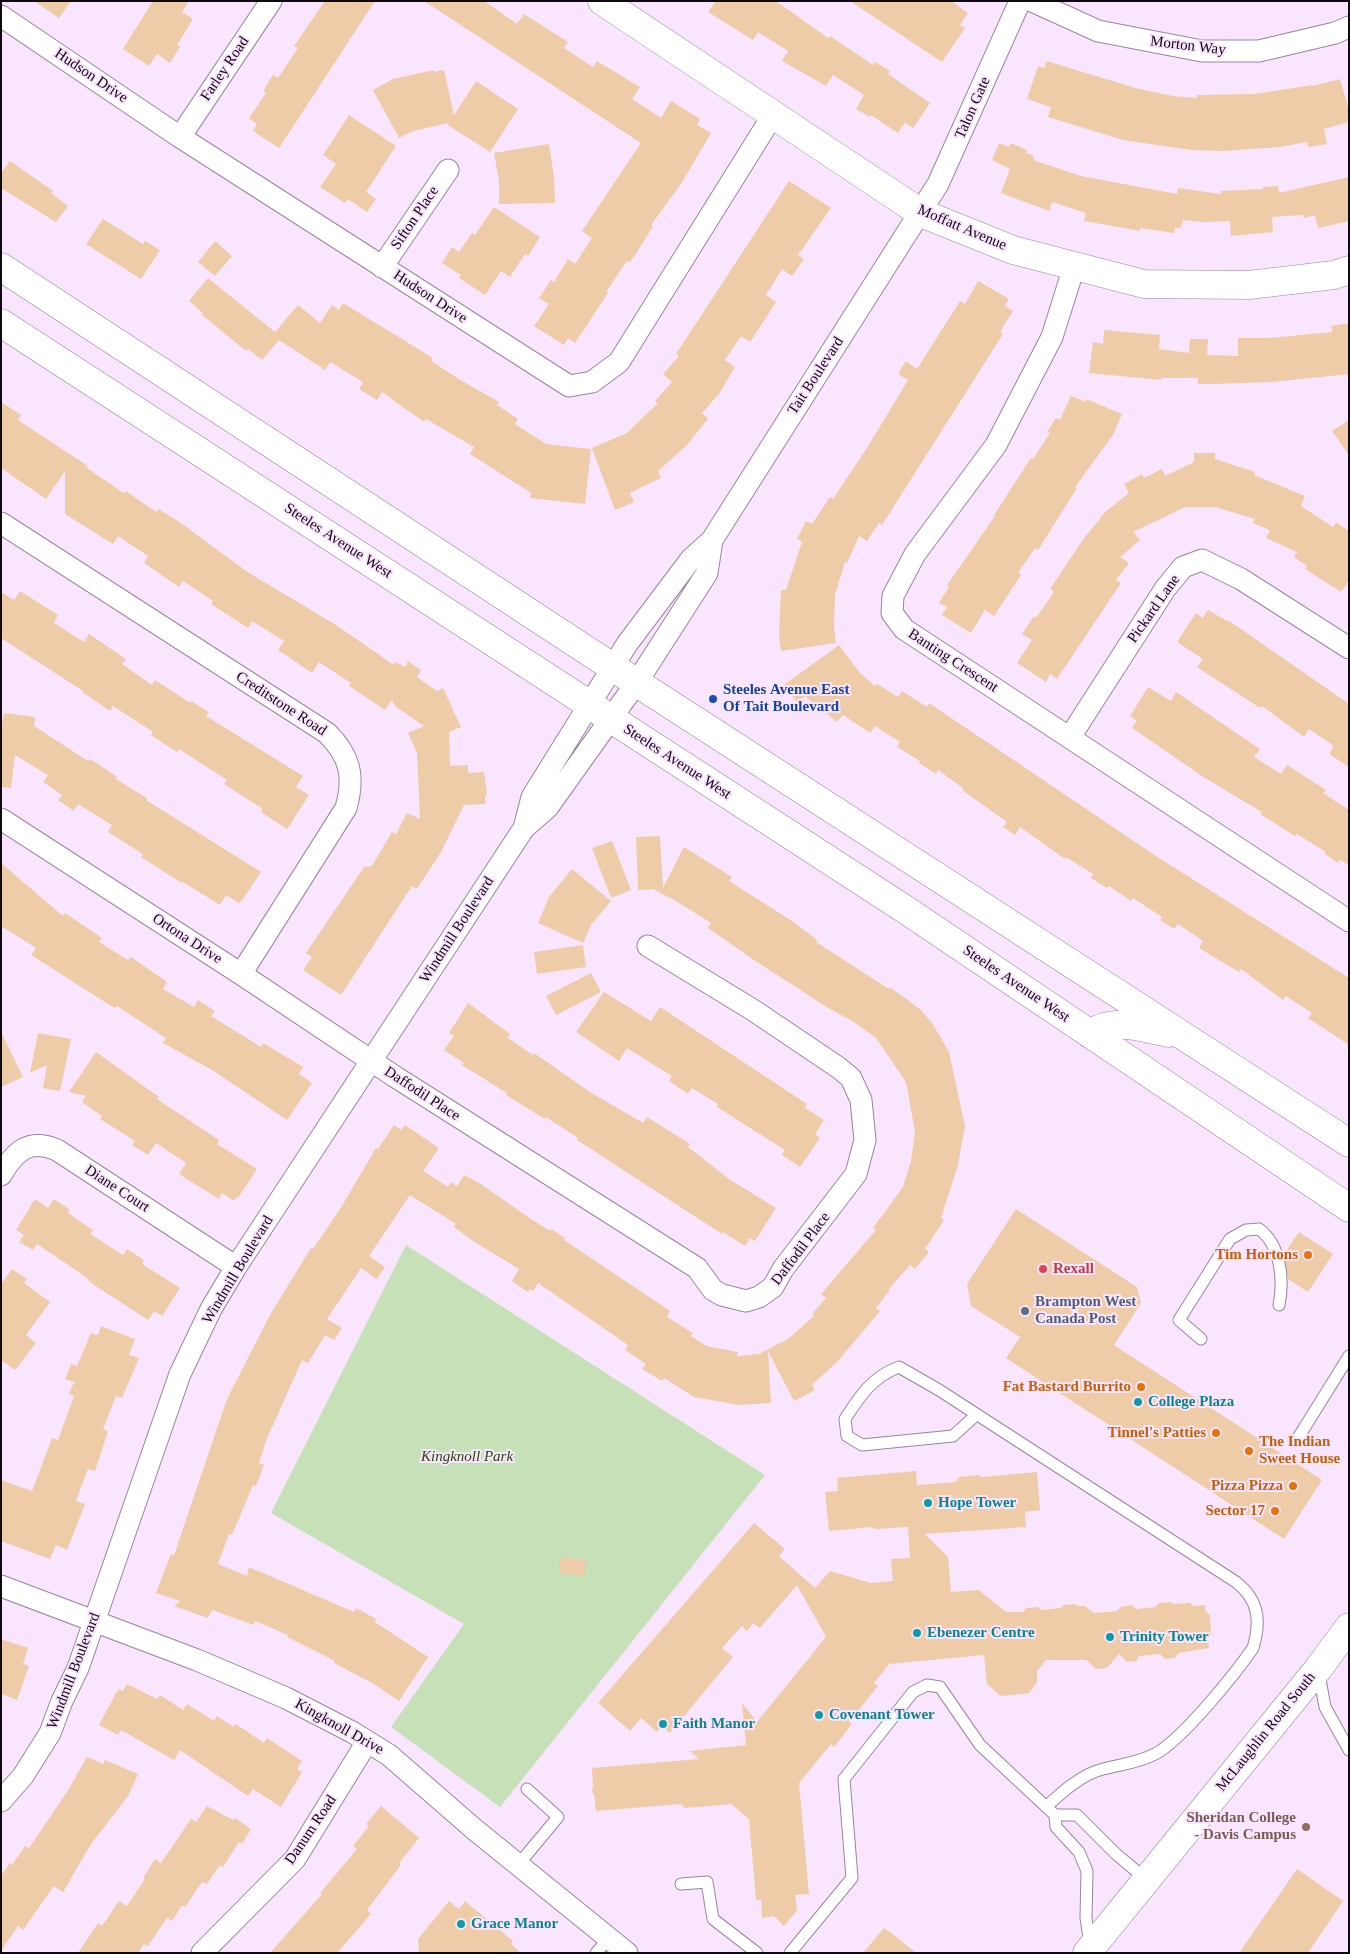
<!DOCTYPE html>
<style>
body{margin:0}
#map{position:relative;width:1350px;height:1954px;overflow:hidden;background:#fae5fe;font-family:Georgia,serif}
canvas{display:block}
.frame{position:absolute;inset:0;border:2px solid #0f0911;pointer-events:none}
</style>
<div id="map">
<canvas width="1350" height="1954"></canvas>
<div class="frame"></div>
</div>
<script>
const ctx = document.querySelector('canvas').getContext('2d');
ctx.lineJoin = 'round';
function fillPath(path, color) { ctx.fillStyle = color; ctx.fill(path, 'evenodd'); }
function strokePath(path, color, width, dash) { ctx.strokeStyle = color; ctx.lineWidth = width; ctx.lineCap = dash ? 'butt' : 'round'; ctx.setLineDash(dash || []); ctx.stroke(path); }
function label(font, color, halo, rows, align = 'center') {
  ctx.font = font + ' Georgia,serif'; ctx.lineWidth = 4; ctx.setLineDash([]); ctx.textBaseline = 'middle'; ctx.strokeStyle = halo; ctx.fillStyle = color; for (const [text, x, y, turn = 0] of rows) {
    ctx.save(); ctx.translate(x, y); ctx.rotate((+turn || 0) * Math.PI / 180); ctx.textAlign = isNaN(turn) ? turn : align; if (halo) ctx.strokeText(text, 0, 0); ctx.fillText(text, 0, 0); ctx.restore();
  }
}
fillPath(new Path2D(`
 M406,1245l359,230 -265,332 -109,-80 73,-103 -193,-111z`), '#c6e0b8');
fillPath(new Path2D(`
 M34,1h37l-12,17z
 M153,1h36l-7,11 11,7 -16,26 3,2 -10,16 -13,-9 -8,12 -26,-17z
 M325,1h50l-96,147 -26,-17 4,-7 -8,-6 17,-25 -3,-2 10,-16 5,3 20,-30 -4,-2z
 M424,1h60l33,23 7,-10 44,28 -4,6 29,19 4,-6 43,26 -8,12 29,19 10,-17 29,18 -3,6 14,8 -30,51 -30,41 2,1 -14,23 -9,13 -3,-1 -21,31 2,1 -33,50 -7,-5 -4,7 -30,-19 15,-22 -10,-6 12,-18 3,2 14,-23 7,5 17,-26 -10,-7 59,-88z
 M716,1h60l52,37 2,-2 43,29 2,-3 15,9 -2,3 42,29 -17,25 -8,-5 -7,10 -27,-18 -1,2 -14,-8 8,-14 -31,-20 -7,11 -44,-25 6,-10 -30,-19 -5,8 -45,-28z
 M850,1h101l17,12 -8,12 5,3 -23,34z
 M1047,61l88,27 38,8 24,2v-3l57,-1 59,-9v1l27,-7 9,31v12l-25,7 3,15 -19,3 -1,-5 -27,5 -58,4 -31,-1 -68,-10 -75,-23 3,-10 -24,-8 11,-33 6,2z
 M434,70v2l10,-2 10,45 22,-34 42,28 -28,43 -42,-27 1,-2 -36,8 -14,7 -26,-48 20,-11z
 M349,115l47,31 -30,46 10,7 -9,13 -19,-13 -3,4 -25,-16 16,-23 -13,-9z
 M999,143l10,4 2,-4 16,7 -1,3 8,3 -1,4 48,16 96,18 1,-6 43,6v-3l42,-2 -1,-2 16,-1 1,7 70,-16v44l-31,7 -3,-13 -11,3 -1,-3 -31,2 1,15 -42,4 -1,-15 -27,1 -20,-2 -2,8h-6l-1,5 -34,-5v3l-56,-10 2,-8 -34,-11 -3,9 -48,-18 9,-24 -18,-9z
 M549,144l5,33 1,26 -56,1v-23l-5,-28z
 M10,161l43,30 -2,2 17,13 -12,16 -55,-34v-15z
 M789,181l42,27 -33,47 6,4 -12,17 -10,-7 -16,26 10,7 -26,40 -9,-6 -16,24 10,7 -16,27 -17,19 6,6 -22,27 -28,25 3,7 -31,15 4,9 -19,8 -23,-62 35,-15 31,-30 -3,-2 17,-19 -9,-8 16,-18 -3,-2z
 M494,207l46,30 -12,19 -3,-2 -15,23 -9,-6 -16,24 -26,-17 2,-3 -19,-12 10,-16 7,5 13,-19 3,2z
 M103,219l40,25 2,-3 15,9 -19,29 -55,-35z
 M215,241l17,15 -17,20 -17,-14z
 M208,278l67,54 23,-27 22,18 12,-18 7,5 4,-7 90,55 -2,3 31,20 37,21 -2,3 21,14 -3,5 31,20 45,5 -6,55 -55,-6 1,-5 -61,-39 4,-7 -48,-28 -2,3 -42,-30 -5,8 -18,-11 4,-7 -31,-19 -2,-1 -5,8 -46,-30 -17,20 -14,-11 -2,2 -45,-37 2,-1 -14,-12z
 M978,281l31,18 -4,7 8,5 -13,21 3,2 -121,191 -3,-2 -12,18 -8,-5 -12,27 -2,-1 -10,33 -1,31 2,17 -55,8 -2,-17 2,-44h5l16,-48 -5,-3 9,-18 6,3 18,-27 3,2 32,-48 43,-71 -10,-6 8,-13 11,8 43,-68 5,3z
 M1349,323v51l-77,8 -59,2h-15v-6h-36v2l-73,-7 4,-31 10,2 1,-14 56,5 -1,14 30,4 1,-14h18l-1,16 31,1v-18h31l63,-6 -1,-6z
 M1071,396l15,6v-3l36,15 -9,21 -38,52 2,1 -39,62 -3,-2 -17,25 3,2 -27,41 -9,-6 -14,23 -29,-18 5,-8 -8,-4 10,-16 -2,-2 48,-69 -1,-1 37,-57 2,1 17,-26 -3,-1 9,-14 4,2z
 M1,402l20,13 -3,5 70,46 -1,2 37,25 2,-2 30,21 2,-3 20,12 71,52 87,52 58,40 2,-3 9,5 3,-6 13,9 -4,7 20,14 6,-3 18,39 -12,5 1,34 18,-1v8l16,-1 3,22 -2,2v8l-21,1 -23,47 -24,37 -5,-3 -71,109 -38,-25 9,-13 -6,-4 58,-86 8,-1 20,-34 4,2 11,-21 13,6 -3,-66 -9,-20 16,-7 -28,-19 -4,-7 -7,10 -36,-24 2,-3 -32,-21 -7,11 -34,-23 6,-9 -32,-20 -4,7 -37,-24 2,-3 -30,-20 -4,6 -35,-24 4,-7 -30,-20 -5,8 -48,-30v-43l-19,28 -45,-31z
 M1349,420v35l-17,-24z
 M1194,453h21v6l40,13 -1,3 51,21 -4,10 32,21 3,-5 13,9v49l-8,12 -36,-23 2,-3 -13,-9 3,-5 -31,-14 4,-8 -17,-7 2,-4 -40,-12h-30l-52,25 7,8 -20,17 9,6 -13,17 5,3 -64,96 -7,-5 -4,8 -29,-19 15,-23 -10,-6 12,-18 2,2 18,-26 -4,-3 32,-48 23,-29 24,-19 -5,-9 18,-10 2,4 18,-9 3,7 29,-14z
 M20,591l38,24 -4,7 2,2 28,18 5,-8 37,25 -4,5 30,21 3,-5 35,23 1,-2 18,11 -3,4 97,60 -7,11 13,8 -22,34 -26,-17 2,-3 -39,-25 3,-4 -48,-31 -2,3 -26,-17 2,-3 -40,-26 -3,5 -28,-19 1,-1 -82,-53v-46l13,8z
 M1208,610l19,11 1,-1 121,84v63l-20,-13 5,-8 -25,-17 -5,8 -42,-31 -2,2 -63,-41 6,-8 -26,-17 19,-29 7,5z
 M839,645l21,28 15,13 2,-2 21,13 4,-6 25,16 2,-4 230,155 190,120v67l-41,-27 4,-5 -26,-17 -3,4 -42,-31 -2,3 -40,-24 4,-7 -25,-17 -4,5 -14,-9 2,-3 -29,-19 -2,3 -22,-15 -2,2 -16,-10 2,-4 -27,-17 -1,2 -45,-32 -5,8 -12,-8 4,-5 -45,-32 1,-2 -25,-18 -2,4 -17,-11 1,-2 -23,-14 3,-5 -25,-16 -5,7 -27,-18 -6,7 -32,-26 -8,6 -13,-17z
 M1148,687l23,14 5,-9 84,57 -6,8 27,17 6,-9 39,25 -3,3 26,17v55l-9,-5 -2,3 -13,-9 1,-2 -29,-18 -2,2 -35,-22 2,-2 -57,-34 -73,-50 5,-7 -7,-5z
 M4,713l31,4 -1,9 54,35 2,-2 8,5 19,13 -1,2 31,19 -1,2 115,72 -18,27 -4,4 -13,-8 -6,10 -37,-23 -1,1 -41,-26 2,-3 -35,-22 4,-7 -34,-21 -4,7 -16,-11 4,-5 -19,-13 5,-7 -33,-20 -4,33 -10,-1v-55z
 M660,836l3,52 21,-41 48,30 -3,4 66,42 22,17 -1,2 73,47 1,-2 31,23 11,13 17,29 16,74 -7,39 -17,53 3,2 -19,29 4,3 -14,17 -5,-4 -21,24 1,1 -14,18 4,3 -42,50 -26,24 3,5 -21,11 -26,-50 3,52 -32,2 -45,-8 -30,-19 -2,3 -20,-12 4,-5 -21,-14 3,-5 -90,-62 -5,8 -3,-2 -2,3 -16,-11 7,-12 -46,-28 -19,-14 2,-3 -46,-29 -41,61 16,11 -8,12 -16,-11 -34,51 15,9 -8,12 -9,-5 -17,28 -6,-3 -36,81 -7,22 5,2 -8,21 -3,-1 -21,50 -3,-1 -11,30 29,12 2,-9 105,45 2,-4 20,11 -1,3 53,35 -29,44 -27,-18 -38,-20 1,-2 -48,-24 1,-2 -33,-14 -1,4 -42,-15 -4,8 -34,-12 6,-5 -24,-8 15,-39 3,1 53,-156 43,-84 41,-67 2,1 27,-40 36,-61 2,1 16,-24 7,5 4,-5 34,23 -16,23 25,16 3,-5 6,4 7,-11 17,9 47,33 22,14 1,-2 14,9 -1,2 106,71 -3,6 26,16 -2,3 15,10 32,6 -1,4 22,-2 29,-15 26,-23 -2,-2 14,-16 -5,-4 55,-64 -3,-2 30,-41 8,-26 4,-29 -9,-50 -30,-44 -22,-16 -26,-14 -77,-50 -43,-30 3,-5 -35,-22 -23,-12 -15,1 -2,-53z
 M612,841l19,49 -20,8 -19,-50z
 M1,863l62,53 2,-3 37,25 -3,4 29,18 3,-3 36,25 -4,7 31,18 4,-7 17,11 -4,5 50,31 2,-4 40,24 -4,7 13,9 -25,37 -75,-50 -49,-27 3,-5 -49,-32 -1,2 -8,-4 -77,-49 5,-7 -35,-22z
 M572,869l39,32 -20,24 -8,18 -45,-20 11,-26z
 M583,945l3,22 -49,7 -3,-22z
 M591,973l10,19 -45,23 -10,-19z
 M604,992l47,29 9,-14 147,97 -2,4 19,12 -9,14 5,4 -20,29 -18,-12 3,-5 -68,-43 1,-3 -26,-16 -4,6 -19,-13 3,-5 -45,-28 -8,13 -43,-29z
 M468,1003l42,31 -2,4 25,17 1,-2 56,39 53,31 4,-6 19,12 24,15 -2,3 41,32 47,29 -21,33 -5,-3 -5,8 -22,-14 -1,2 -145,-94 1,-2 -32,-21 -1,2 -39,-24 1,-2 -45,-28 2,-2 -20,-13 10,-14 -5,-3z
 M1,1032l22,45 -22,10z
 M38,1033l33,6 -11,52 -17,-3 4,-23 -17,8z
 M96,1052l63,45 -2,2 62,41 -2,4 40,25 -19,29 -1,-1 -3,4 -12,-8 -3,6 -40,-25 7,-11 -30,-20 -8,12 -16,-10 3,-4 -35,-22 2,-3 -20,-14 4,-6 -17,-4z
 M35,1199l13,9 6,-9 16,11 -2,3 25,17 -3,4 33,21 4,-6 17,11 -2,4 38,24 -18,28 -8,-5 -6,9 -54,-35 -6,-5 1,-1 -52,-35 -4,6 -14,-8 5,-7 -8,-5z
 M1016,1209l121,78 4,16 -27,42 208,135 -38,59 -278,-181 14,-21 -49,-31 -4,-22z
 M1299,1232l34,22 -25,38 -20,-13 -4,-25z
 M12,1269l15,10 -3,4 26,19 -24,33 10,8 -21,27 -14,-10v-76z
 M101,1326l34,13 -6,16 10,3 -17,40 -6,-2 -13,33 5,2 -13,40 -7,-2 -12,32 9,3 -18,46 -11,-5 -6,14 -49,-18v-61l31,11 20,-53 6,2 16,-44 -5,-2 5,-12 -9,-3 6,-15 6,2 14,-33 7,2z
 M916,1471l1,14 39,-3 3,-5 20,-2 3,2 55,-5 3,38 -15,2 1,15 -101,7 23,23 3,35 28,-2 27,22h17l3,-4 11,-1 4,3 20,-2 3,-3 11,-1 3,2h7l9,7 23,-2 4,-4 11,-2 4,4 19,-2 4,-4 11,-1 4,2 16,-1 3,3 12,-1 1,7 4,3 1,20 -3,4 1,9 -31,5 -3,5 -10,1 -5,-5 -21,2 -3,5 -9,1 -8,-8 -12,14 -11,1 -10,-9h-40l-9,11v11l-8,11 -28,3 -14,-12 -3,-29 -95,9 -15,19 4,3 -29,36 3,2 -18,23 -3,-3 -32,39 10,111 -14,1 2,16 -13,15 -10,-10 -12,2 -1,-18h-5l-7,-81 -18,-15 -46,4 -4,-4 -85,7 -2,-17 -3,-3 2,-3 -1,-20 107,-9 -9,-8 56,-6 -4,-42 15,19 69,-85 -29,-52 -37,43 -7,-5 -6,8 -5,-5 -20,22 11,9 -63,76 -8,-7 -5,6 -16,-14 -11,13 -32,-28 156,-180 31,26 -6,7 36,32 15,-17 41,12 22,-2 -2,-22 19,-1 -2,-31 -33,2 -3,-2 -43,4 -4,-39 13,-1 -1,-13z
 M559,1558l27,1v16l-27,-1z
 M1,1639l27,9 -5,16 6,2 -12,34 -16,-6z
 M127,1684l30,15 3,-4 23,15 4,-6 27,17 3,-5 17,11 2,-3 28,19 3,-5 35,23 -5,8 5,3 -21,35 -28,-18 -5,7 -68,-46 -6,10 -53,-30 -3,5 -19,-10 17,-32 3,-4 4,2z
 M87,1757l16,7 2,-4 33,14 -10,22 -37,48 -28,48 -9,-6 -31,44 -5,-4 -17,25v-75l9,-13 2,2 13,-19 4,2 38,-56z
 M207,1806l26,14 2,-2 16,11 -9,15 -3,-2 -16,25 -3,-2 -13,19 -5,-2 -17,25 -3,-2 -10,16 -5,-3 -19,28 -4,-2 -6,9h-60l20,-30 4,3 17,-25 8,5 18,-27 -2,-1 12,-19 6,4 30,-44 5,3z
 M381,1806l38,32 -20,25 2,2 -34,45 4,4 -34,39h-67l52,-59 -2,-1 37,-44 -4,-3 16,-20 -3,-2z
 M1297,1869l46,32 -35,52h-69z
 M449,1901l10,8 6,-8 48,40 -2,3 10,9h-102l-1,-14z
 M884,1928l10,7 22,18h-53z`), '#eecca8');
const service = new Path2D(`
 M1201,1339l-22,-19 51,-81 16,-9 13,-1c22,16 25,51 20,76
 M976,1415l-23,21 -91,9 -15,-9 -2,-17c15,-23 27,-42 54,-52l40,23 297,192c23,18 25,39 17,66 -18,26 -71,92 -98,106 -17,9 -34,10 -52,15 -21,5 -41,23 -57,38
 M1298,1438l51,-82
 M1319,1674l6,33 24,43
 M1055,1815h22l39,39 31,26
 M518,1865l40,-48 -31,-28
 M681,1884l26,-2 6,37 44,34
 M596,1953l13,-15
 M790,1953l62,-75 -8,-99 69,-87 14,-7 13,2 40,58 75,70 1,12 23,25 8,19 -1,47 4,27`);
const minor = new Path2D(`
 M1032,1l66,30 104,20h57l76,-18 14,-6
 M1,16l179,121 389,249 23,-4 27,-20 154,-247
 M180,137l91,-136
 M382,267l66,-97
 M1074,267l-22,70 -56,108 -81,109 -22,42 -1,17 12,16 445,292
 M1,523l326,210c23,23 28,43 19,75l-105,166
 M1070,737l95,-148 18,-22 19,-7 39,19 108,69
 M1,819l240,155 153,102 303,192 16,22 9,5 24,6 13,-4 14,-10 10,-18 73,-95 9,-34 -4,-40 -10,-22 -12,-10 -86,-58 -105,-64
 M524,828l8,-31 95,-153 64,-85 21,-19 226,-356 82,-183
 M1,1175c14,-24 28,-37 56,-25l179,117
 M1,1586l196,74 89,38 66,34 37,23 85,74 153,124
 M1,1801l22,-25 27,-43 12,-32 16,-33 102,-294 31,-65 25,-42 288,-439 24,-21 89,-125 70,-109 5,-33
 M202,1953l93,-94 72,-117`);
const tertiary = new Path2D(`
 M602,1l319,212 92,37 131,34 105,1 85,-10 15,-5
 M1087,1953l231,-284 31,-42`);
const secondary = new Path2D(`
 M1,267l596,390 752,486
 M1,323l905,587 443,298
 M1090,1034c24,-17 52,-6 79,-1`);
strokePath(service, '#98859c', 13);
strokePath(minor, '#98859c', 23);
strokePath(tertiary, '#98859c', 29);
strokePath(secondary, '#98859c', 29);
strokePath(service, '#fff', 11);
strokePath(minor, '#fff', 21);
strokePath(tertiary, '#fff', 28);
strokePath(secondary, '#fff', 28);
for (const [x, y, r, color] of [
 [713,699,5,"#1a4fb4"],
 [1308,1255,5,"#e8710a"],
 [1043,1269,5,"#e0444e"],
 [1025,1311,5,"#5c6f8a"],
 [1141,1387,5,"#e8710a"],
 [1138,1402,5,"#0f9aa8"],
 [1216,1433,5,"#e8710a"],
 [1249,1451,5,"#e8710a"],
 [1293,1486,5,"#e8710a"],
 [928,1503,5,"#0f9aa8"],
 [1275,1511,5,"#e8710a"],
 [917,1633,5,"#0f9aa8"],
 [1110,1637,5,"#0f9aa8"],
 [819,1715,5,"#0f9aa8"],
 [663,1724,5,"#0f9aa8"],
 [1306,1827,5,"#8d6e63"],
 [461,1924,5,"#0f9aa8"]
]) { const dot = new Path2D(); dot.arc(x, y, r, 0, 2 * Math.PI); ctx.fillStyle = color; ctx.fill(dot); strokePath(dot, '#fae5fe', 2); }
label('15px', '#0f0911', '#fae5fe', [
 ["Morton Way",1188,46,7],
 ["Farley Road",225,69,-56],
 ["Hudson Drive",91,76,34],
 ["Talon Gate",973,108,-66],
 ["Sifton Place",415,218,-56],
 ["Moffatt Avenue",962,228,23],
 ["Hudson Drive",430,297,33],
 ["Tait Boulevard",816,376,-57],
 ["Steeles Avenue West",338,541,33],
 ["Pickard Lane",1154,609,-55],
 ["Banting Crescent",953,661,33],
 ["Creditstone Road",281,704,33],
 ["Steeles Avenue West",677,762,33],
 ["Windmill Boulevard",457,930,-57],
 ["Ortona Drive",187,939,33],
 ["Steeles Avenue West",1016,984,34],
 ["Daffodil Place",422,1094,33],
 ["Diane Court",117,1189,33],
 ["Daffodil Place",801,1249,-53],
 ["Windmill Boulevard",238,1270,-59],
 ["Windmill Boulevard",74,1671,-69],
 ["Kingknoll Drive",339,1727,29],
 ["McLaughlin Road South",1266,1732,-51],
 ["Danum Road",311,1830,-56]
]);
label('bold 15px', '#164399', '#fae5fe', [
 ["Steeles Avenue East",723,690],
 ["Of Tait Boulevard",723,707]
], 'left');
label('bold 15px', '#c56008', '#fae5fe', [
 ["Tim Hortons",1298,1255],
 ["Fat Bastard Burrito",1131,1387],
 ["Tinnel's Patties",1206,1433],
 ["The Indian",1259,1442,"left"],
 ["Sweet House",1259,1459,"left"],
 ["Pizza Pizza",1283,1486],
 ["Sector 17",1265,1511]
], 'right');
label('bold 15px', '#be3a42', '#fae5fe', [
 ["Rexall",1053,1269]
], 'left');
label('bold 15px', '#4e5e75', '#fae5fe', [
 ["Brampton West",1035,1302],
 ["Canada Post",1035,1319]
], 'left');
label('bold 15px', '#0d838f', '#fae5fe', [
 ["College Plaza",1148,1402],
 ["Hope Tower",938,1503],
 ["Ebenezer Centre",927,1633],
 ["Trinity Tower",1120,1637],
 ["Covenant Tower",829,1715],
 ["Faith Manor",673,1724],
 ["Grace Manor",471,1924]
], 'left');
label('italic 15px', '#27470e', '#fae5fe', [
 ["Kingknoll Park",467,1457]
]);
label('bold 15px', '#785e54', '#fae5fe', [
 ["Sheridan College",1296,1818],
 ["- Davis Campus",1296,1835]
], 'right');
</script>
